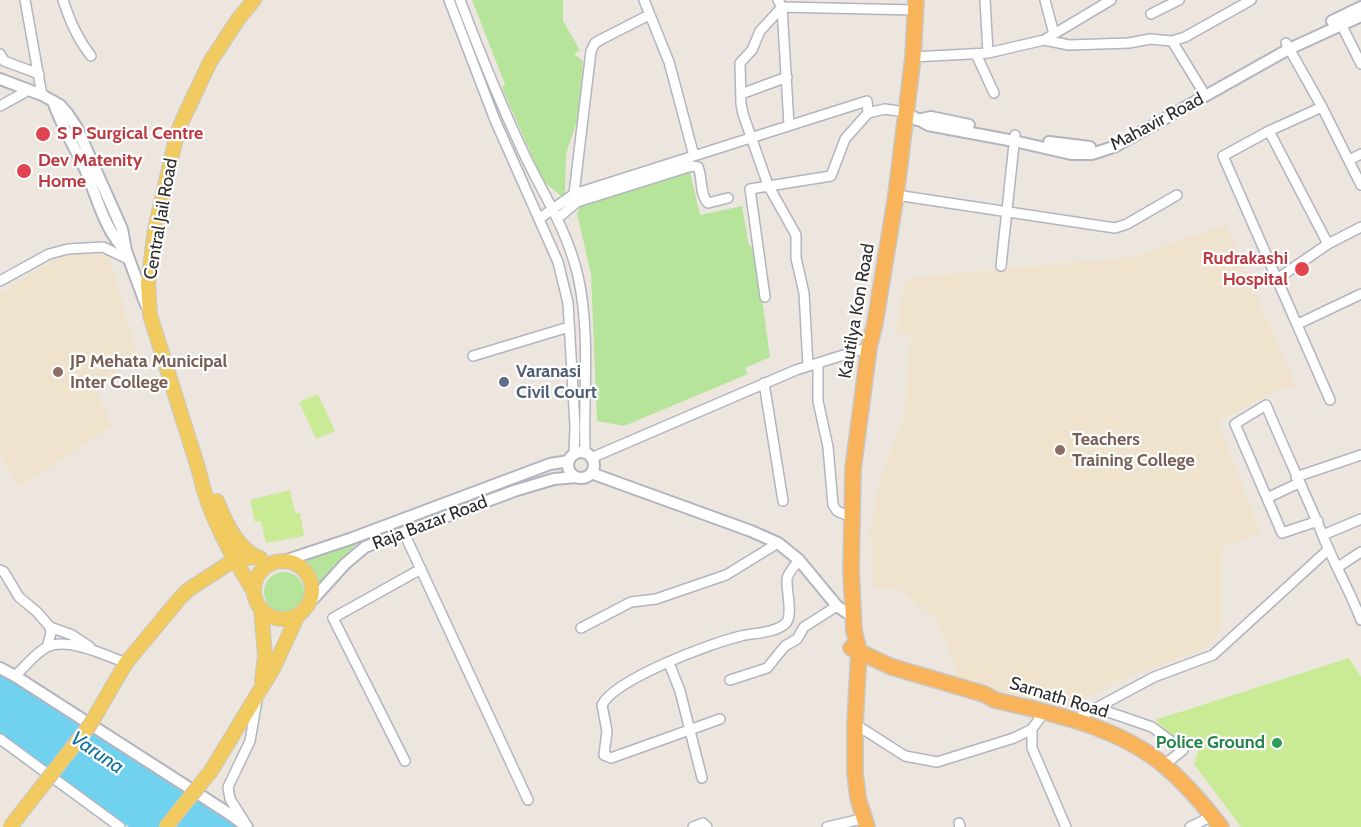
<!DOCTYPE html>
<style>
body{margin:0}
canvas{display:block;background:#ede6de}
</style>
<canvas width="1361" height="827"></canvas>
<script>
const ctx = document.querySelector('canvas').getContext('2d');
ctx.lineJoin = 'round';
function fillPath(path, color) { ctx.fillStyle = color; ctx.fill(path, 'evenodd'); }
function strokePath(path, color, width, dash) { ctx.strokeStyle = color; ctx.lineWidth = width; ctx.lineCap = dash ? 'butt' : 'round'; ctx.setLineDash(dash || []); ctx.stroke(path); }
function label(font, color, halo, rows, align = 'center') {
  ctx.font = font + ' Cabin,sans-serif'; ctx.lineWidth = 4.5; ctx.setLineDash([]); ctx.textBaseline = 'middle'; ctx.strokeStyle = halo; ctx.fillStyle = color; for (const [text, x, y, turn = 0] of rows) {
    ctx.save(); ctx.translate(x, y); ctx.rotate((+turn || 0) * Math.PI / 180); ctx.textAlign = isNaN(turn) ? turn : align; if (halo) ctx.strokeText(text, 0, 0); ctx.fillText(text, 0, 0); ctx.restore();
  }
}
fillPath(new Path2D(`
 M1226,225l70,161 -21,5 -57,30 42,112 -37,14 -2,20 1,61 -15,20 -90,33 -51,29 -111,-32 1,-12 -19,-44 -36,-32 -27,-1 -4,-57 10,-53 24,-61 7,-83 -15,-1 8,-50 12,-7 216,-20z
 M106,253l3,4 29,99 -43,33 18,37 -93,61 -20,-31v-163l59,-37z`), '#efe3cd');
fillPath(new Path2D(`
 M472,0h91v21l17,29 -6,4 9,7 -5,57 -12,36 -1,40 -4,2 -18,-15 -41,-93 3,-4z
 M690,172l10,43 42,-9 7,40 6,1 15,110 -25,11 3,6 -124,52 -27,-5 -6,-147 -14,-61 5,-9z
 M361,540l-27,25 -16,22c-3,-12 -7,-17 -16,-25z
 M264 592a20 20 0 1 1 40 0a20 20 0 1 1-40 0Z`), '#b6e49a');
fillPath(new Path2D(`
 M318,394l17,37 -19,8 -17,-37z
 M290,490l5,23h5l4,23 -38,7 -5,-22 -6,1 -5,-22z
 M1349,658l12,19v150h-120l-47,-63 4,-12c-7,-16 -15,-10 -28,-19 -5,-3 -10,-9 -15,-13z`), '#caeb96');
fillPath(new Path2D(`
 M0,674l51,30 189,123h-111l-129,-92z`), '#71d2ef');
const minor = new Path2D(`
 M25,0l17,95
 M63,0c7,21 14,38 28,56
 M449,0l46,120 63,142 10,41 7,123 -1,29
 M460,0c20,53 41,105 65,156 20,41 42,74 53,120 13,59 5,118 7,177
 M644,0l25,62 25,94
 M778,0l4,7 -22,24 -8,19 -12,13 1,41 2,10 25,71 28,50v23l8,35 4,73
 M985,0l3,53
 M1045,0l9,34
 M1151,14l28,-14
 M1339,20l22,44
 M1044,40l25,5 60,-2 21,-4 22,2 13,-4 66,-37
 M1172,41l30,49
 M1286,43l36,64 -53,24 -46,25 107,244
 M0,54l4,7 35,13
 M976,54l18,39
 M913,57l75,-4 56,-13 67,-40
 M741,94l46,-17
 M0,106l29,-16
 M1322,107l39,78
 M789,125l-7,-118 133,3
 M1269,131l59,113
 M1349,160l12,-6
 M574,194l17,-143 4,-8 7,-4 47,-24
 M896,195l219,33 12,-4 50,-29
 M540,218l34,-24 293,-93 1,12 17,-4 20,3
 M558,218l19,-16 115,-36 6,1c5,11 1,27 10,36l20,-5
 M1001,266l14,-131
 M1277,279l51,-35 33,-17
 M0,281l49,-27 19,-5 35,-2 27,13
 M765,297l-15,-108 81,-13 14,-37 23,-26
 M1298,324l63,-30
 M473,356l96,-29
 M818,363v38l10,46 5,58 4,6 14,6
 M764,383l19,118
 M591,458l205,-88 73,-23
 M1296,477l65,-22
 M1267,498l32,-15
 M1318,521l-36,12 -47,-109 31,-19c18,44 39,87 57,131 11,28 27,55 38,84
 M404,533l124,267
 M1323,535l38,-16
 M1338,567l23,-15
 M0,570l4,2 15,25 18,15 13,15 1,6 -4,14
 M50,627l22,8 18,12
 M581,628l50,-26 25,-3 70,-24 52,-32
 M669,663l11,28 22,87
 M15,676c10,-9 20,-23 32,-29 21,-10 58,8 79,16
 M730,680l37,-12 18,-22 12,-7 7,-12 33,-21
 M1097,708l55,19 31,23 -19,15
 M1045,711l-13,18v19l34,79
 M720,719l-109,39 -7,-3 3,-24 -5,-26c13,-26 109,-62 139,-69 13,-3 33,-3 44,-12 9,-7 1,-33 2,-45 1,-7 8,-13 12,-19
 M1074,720l80,-43 59,-22 116,-106
 M855,724l50,32 32,6 77,-24 18,-9
 M0,739l120,88
 M405,761l-72,-143 88,-49
 M959,823l1,4
 M247,826l-17,-27 -2,-12 22,-46 7,-41
 M693,827l10,-4 4,4
 M827,827l30,-7
 M1190,827l22,-11`);
const tertiary = new Path2D(`
 M1332,21l29,-14
 M0,79l42,16 18,10 7,8 10,15 45,101 4,22 20,54
 M53,101c8,24 21,45 32,68 12,27 19,61 41,82
 M905,112l23,13 86,16 57,13h21l24,-8 173,-97 72,-33
 M917,120l14,-3 38,8
 M1049,142l41,5
 M568 465a13 13 0 1 1 26 0a13 13 0 1 1-26 0Z
 M591,473l160,58 27,12 21,17 38,46 16,11
 M287,560l63,-21 200,-75 19,-3
 M306,607l39,-43 20,-17 149,-56 40,-12 22,-2
 M0,668l15,8 213,137 19,14`);
const primary = new Path2D(`
 M217,501c8,20 21,50 43,57
 M254 590a29 29 0 1 1 58 0a29 29 0 1 1-58 0Z
 M254,592c-23,-38 -46,-77 -55,-121l-49,-156 -2,-31 7,-55 22,-95 6,-15 27,-57 29,-44 15,-18
 M261,608l4,48 -3,25
 M105,699l21,-36 54,-65 8,-8 46,-30 21,-3
 M211,771l63,-104 24,-52`);
const trunk = new Path2D(`
 M851,648l41,19 92,27 11,6c59,14 122,26 170,66 21,18 39,39 56,61
 M867,827l-9,-29 -3,-25v-49l4,-73 -5,-20 -3,-61 2,-101 16,-122 6,-24 21,-128 17,-138 3,-57`);
strokePath(minor, '#b2b5bf', 12);
strokePath(tertiary, '#b2b5bf', 14);
strokePath(primary, '#c8c8c8', 16);
strokePath(trunk, '#c8c8c8', 18);
strokePath(minor, '#fff', 9);
strokePath(tertiary, '#fff', 10);
strokePath(primary, '#f1cb5f', 14);
strokePath(trunk, '#f8b35b', 15);
const primaryBridge = new Path2D(`
 M10,827l80,-102 15,-26
 M166,827l45,-56`);
strokePath(primaryBridge, '#c8c8c8', 16, []);
strokePath(primaryBridge, '#f1cb5f', 14);
for (const [x, y, r, color] of [
 [43,134,8,"#e0444e"],
 [24,171,8,"#e0444e"],
 [1302,269,8,"#e0444e"],
 [58,372,6,"#8d6e63"],
 [504,382,6,"#5c6f8a"],
 [1060,450,6,"#8d6e63"],
 [1277,743,6,"#2e9e5b"]
]) { const dot = new Path2D(); dot.arc(x, y, r, 0, 2 * Math.PI); ctx.fillStyle = color; ctx.fill(dot); strokePath(dot, '#fff', 2); }
label('18px', '#2c2c2c', '#fff', [
 ["Mahavir Road",1157,122,-28],
 ["Central Jail Road",161,219,-80],
 ["Kautilya Kon Road",857,311,-80],
 ["Raja Bazar Road",430,523,-21],
 ["Sarnath Road",1059,698,17]
]);
label('bold 18px', '#be3a42', '#fff', [
 ["S P Surgical Centre",57,134],
 ["Dev Matenity",38,161],
 ["Home",38,182],
 ["Rudrakashi",1288,259,"right"],
 ["Hospital",1288,280,"right"]
], 'left');
label('bold 18px', '#785e54', '#fff', [
 ["JP Mehata Municipal",70,362],
 ["Inter College",70,383],
 ["Teachers",1072,440],
 ["Training College",1072,461]
], 'left');
label('bold 18px', '#4e5e75', '#fff', [
 ["Varanasi",516,372],
 ["Civil Court",516,393]
], 'left');
label('bold 18px', '#27864d', '#fff', [
 ["Police Ground",1265,743]
], 'right');
label('italic 20px', '#0d719e', '#fff', [
 ["Varuna",97,753,34]
]);
</script>
